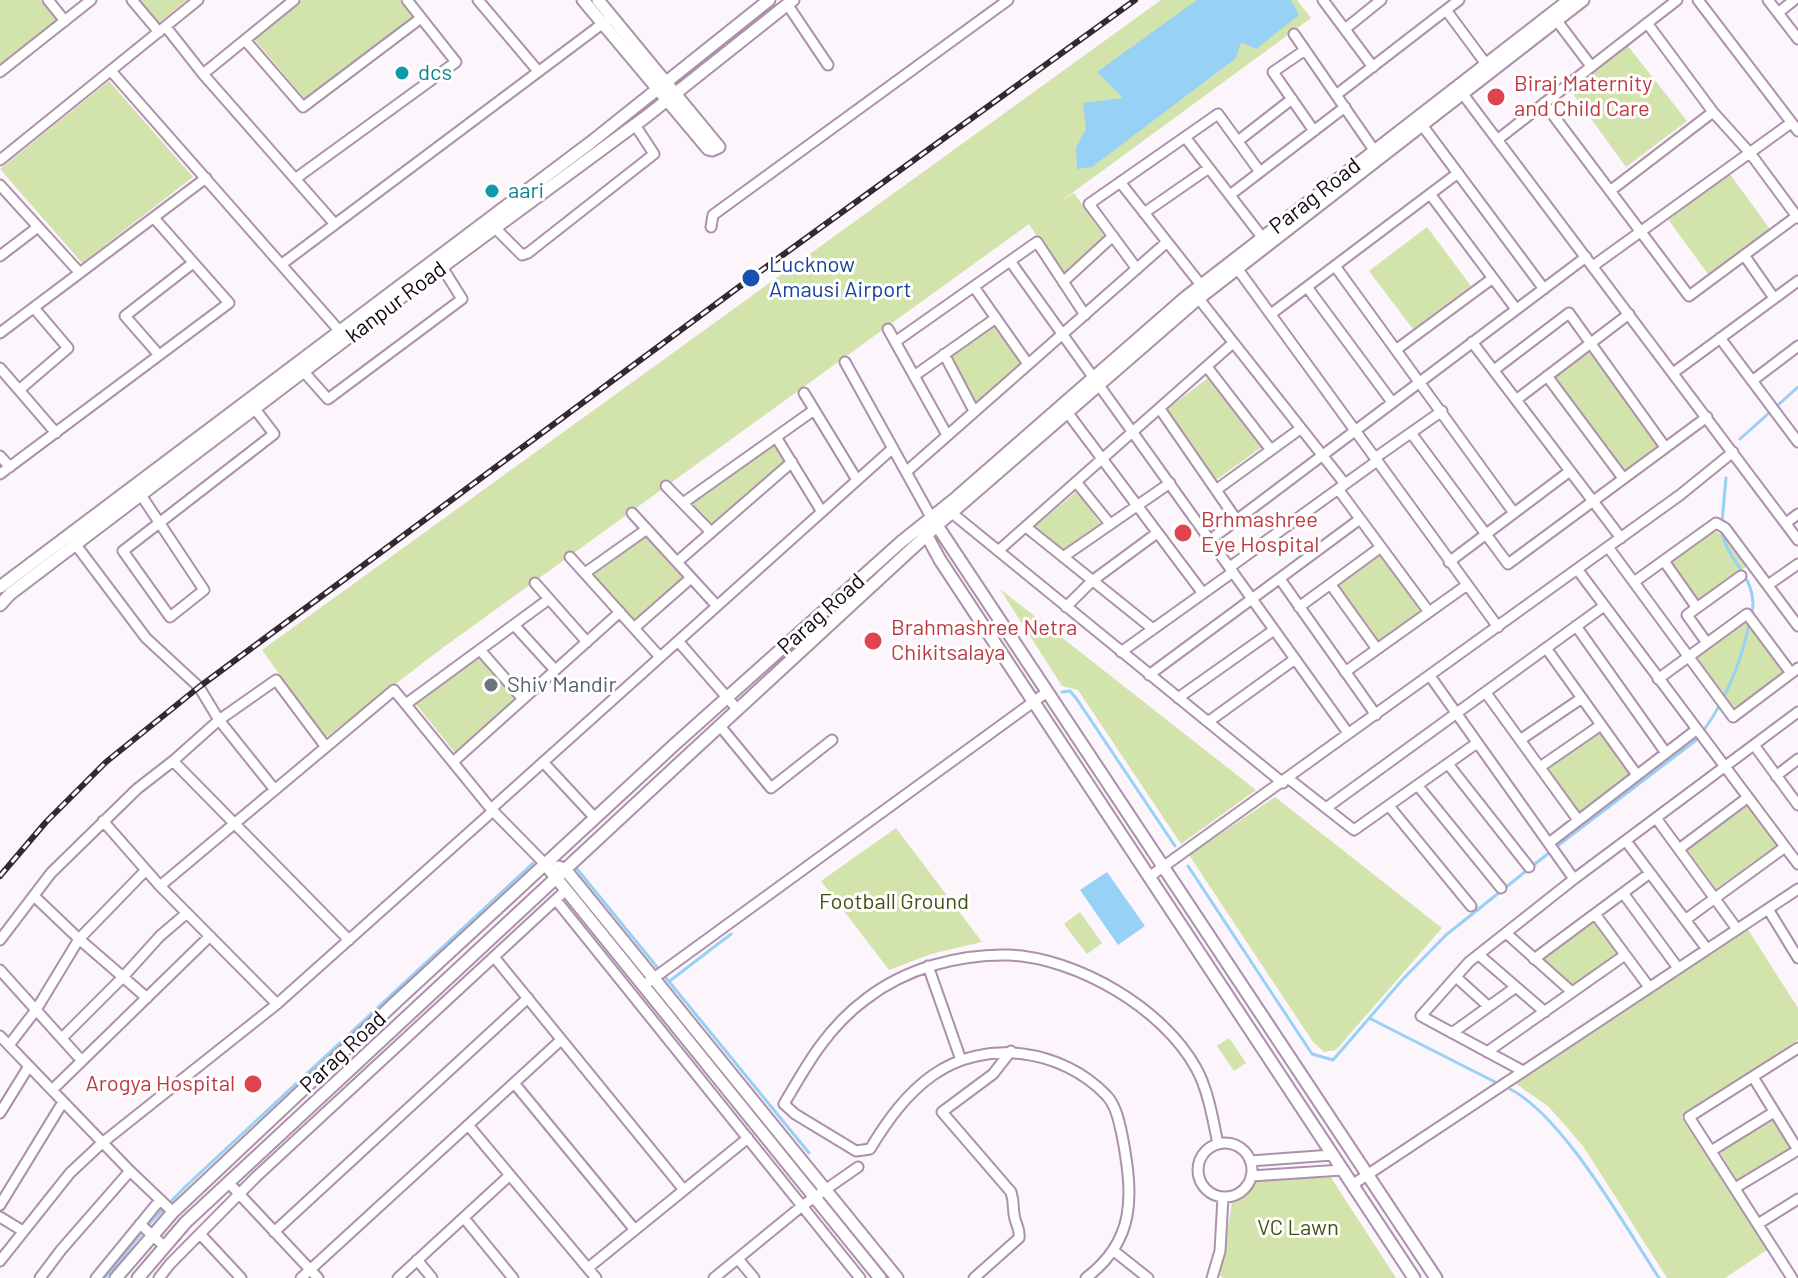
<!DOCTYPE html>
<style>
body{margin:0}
canvas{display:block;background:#fcf5fb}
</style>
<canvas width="1798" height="1278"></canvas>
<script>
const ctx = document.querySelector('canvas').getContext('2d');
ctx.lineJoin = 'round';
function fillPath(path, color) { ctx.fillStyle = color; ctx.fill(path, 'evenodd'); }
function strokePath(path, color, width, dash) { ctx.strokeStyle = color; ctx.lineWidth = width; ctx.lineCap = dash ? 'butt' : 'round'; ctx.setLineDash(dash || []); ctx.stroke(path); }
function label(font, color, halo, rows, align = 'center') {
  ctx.font = font + ' Barlow,sans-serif'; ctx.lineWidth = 6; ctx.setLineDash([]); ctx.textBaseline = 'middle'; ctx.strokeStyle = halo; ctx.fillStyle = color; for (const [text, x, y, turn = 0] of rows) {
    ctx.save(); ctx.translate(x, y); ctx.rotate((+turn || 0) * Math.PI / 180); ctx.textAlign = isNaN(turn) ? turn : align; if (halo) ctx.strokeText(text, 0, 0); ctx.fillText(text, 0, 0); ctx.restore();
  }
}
fillPath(new Path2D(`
 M0,0h40l17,20 -57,44z
 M138,0h49l-30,24z
 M302,0h97l14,17 -108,82 -51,-60z
 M1161,0h136l14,18 -254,186 17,-11 31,44 -42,39 -34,-52 -588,425 -116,89 -63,-88z
 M1628,46l59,75 -61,46 -55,-76z
 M109,81l84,96 -111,86 -82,-94z
 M1729,173l41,56 -62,45 -41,-56z
 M1427,227l44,59 -58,43 -44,-58z
 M994,325l27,38 -46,41 -26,-47z
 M1588,351l71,93 -36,28 -71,-93z
 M1208,378l54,69 -46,33 -49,-71z
 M775,444l11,17 -74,65 -20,-22z
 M1077,491l24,34 -38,27 -30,-24z
 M1713,530l15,9 20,26 -51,39 -30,-40z
 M646,537l37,42 -49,43 -42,-46z
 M1381,552l41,58 -48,34 -40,-58z
 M1000,589l256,201 -75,54 -103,-154 -16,-4z
 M1745,621l39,51 -50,38 -38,-52z
 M479,655l39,45 -62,54 -41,-51z
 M1599,730l32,43 -52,39 -32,-43z
 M1275,797l167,131 -106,122 -12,2 -11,-10 -124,-187z
 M1746,805l31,40 -61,44 -29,-40z
 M896,828l86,114 -51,12 -42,16 -68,-89z
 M1080,912l22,31 -15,11 -23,-30z
 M1594,923l23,30 -45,33 -31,-27z
 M1747,928l51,80v32l-117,77 86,133 -42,28h-58l-84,-132 -34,-39 -34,-24z
 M1229,1038l17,25 -12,8 -17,-25z
 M1772,1117l19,32 -52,34 -20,-32z
 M1330,1176l66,102h-172l-4,-2 12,-74 16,-9 8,-12z`), '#d2e3ac');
fillPath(new Path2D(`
 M1197,0h94l8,15 -43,34 -15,-7 -5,16 -144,109 -15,2 -1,-21 10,-19 -3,-26 40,-5 -26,-26z
 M1107,872l38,54 -27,19 -38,-55z`), '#98d1f6');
strokePath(new Path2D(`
 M1740,439l58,-52
 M1722,522l4,-44
 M1721,529c5,32 38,49 31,84
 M1062,692l8,-1 6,7 99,148
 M1556,847l139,-106c28,-32 46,-78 55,-120
 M1188,866l124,188 21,6 70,-81 43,-44 104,-83
 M577,869l232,284
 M671,980l60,-46
 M1369,1018l128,65
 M1510,1089c54,28 114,136 149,189
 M149,1224l36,-37 348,-324
 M105,1278l35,-43`), '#98d1f6', 3);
const minor = new Path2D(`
 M48,0l17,21
 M132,0l27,32
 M478,0l60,71
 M1323,0l50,67
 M1698,0l100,131
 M1768,0l30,39
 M787,4l41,61
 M1446,10l40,54
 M1778,13l16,-13
 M1557,21l34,45
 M1647,23l66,89 37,41 48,65
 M166,27l37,47 131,149
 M1345,29l36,-29
 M1294,34l80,116
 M245,40l58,67 118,-89
 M1305,50l-32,22 41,59
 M111,71l233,265
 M0,72l91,-72
 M203,74l91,-74
 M1459,89l339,451
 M1336,95l123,-95
 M1544,103l145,193 108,-80
 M1422,125l122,164
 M1185,137l77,100
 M1497,140l180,-140
 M1238,141l54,-42
 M0,160l198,-160
 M295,179l161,-117 -49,-62
 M1120,182l81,103
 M0,185l80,88
 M1610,191l103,-79
 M1430,194l86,115
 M1230,195l115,-88
 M1144,213l65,-45
 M711,227l2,-12 295,-215
 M495,228l27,27 6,-2 126,-99 -19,-29
 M1744,255l30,43
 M0,256l38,-29
 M1010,261l338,472
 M282,264l324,-243
 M1234,264l264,363
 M1335,266l179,247
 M1593,266l198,-143
 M1137,269l-48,-65 129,-90 42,58
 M1063,282l50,-46
 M974,287l54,77
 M1307,287l85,115
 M1199,299l146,185
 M1271,314l187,-141
 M888,329l59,106
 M0,333l206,-155
 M1720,338l78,104
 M895,342l142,-100 48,73
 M1472,342l149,196
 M1397,349l96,-71
 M944,354l30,57
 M159,355l-34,-39 68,-53
 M845,362l86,155
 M1207,367l64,83
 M0,368l19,22 49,-42 -34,-40
 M1494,370l75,-57 96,134
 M304,372l24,27 134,-100 -20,-32
 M1673,373l125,-92
 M914,376l82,-58
 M1547,376l76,102
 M1752,381l46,-35
 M19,390l37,43
 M804,393l53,87
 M1516,400l113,-86
 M1160,409l76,110
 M1067,412l135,180
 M1411,433l97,131 199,-147
 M776,437l46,75
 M0,456l10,11
 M1375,458l67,-47
 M906,472l261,-230
 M0,474l229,-171 -75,-85
 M1077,483l33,41
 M666,486l45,46
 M1338,489l91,123
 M1216,490l84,-61
 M141,495l63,95 -34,27 -47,-66 151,-117 -19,-25
 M683,503l131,-93
 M947,509l336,274
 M632,513l85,93
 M1786,523l12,-9
 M1026,527l127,102
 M1210,540l376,-283
 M76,545l70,93 53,49 20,33 56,70
 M1608,547l125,170 65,-49
 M998,551l235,-208
 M570,557l90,100
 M1063,557l107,-74
 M1664,561l33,47
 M677,562l115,-100
 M1449,562l121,-91
 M1230,567l147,-106
 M1577,569l221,295
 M585,573l62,-44
 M1280,579l96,136
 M1634,582l82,-59 9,5 73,98
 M535,583l52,59
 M1331,585l46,64
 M1768,585l30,-21
 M1066,607l26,-26 65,-48
 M1299,607l82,-60
 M514,625l41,45
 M1576,626l90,127
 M634,628l57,-50
 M678,641l60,69
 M1707,643l-20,-28 54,-39
 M1546,648l91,127
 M480,650l43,49
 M1121,652l112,-80
 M1345,672l122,-87
 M1149,675l211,-156
 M1430,676l144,203
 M1658,679l89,-65 44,59
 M1486,693l92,127
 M1178,698l96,-68
 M406,704l143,-105
 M1208,722l87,-63
 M720,726l51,62 61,-48
 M1520,740l62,-42
 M1754,745l44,60
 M173,761l176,179
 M453,762l167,-150
 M543,762l52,56
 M1448,764l81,103
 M1540,767l61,-42
 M1776,776l22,-17
 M1289,779l65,51 123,-87
 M1418,786l83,102
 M1389,806l82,100
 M1326,808l278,-202
 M491,809l402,-361
 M1656,818l81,111
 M103,821l57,65 117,118
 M1626,841l81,108
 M1549,843l147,-113
 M1679,849l68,-51
 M1149,877l531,-382 53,-43
 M160,886l234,-196 97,119 54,55
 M1623,893l55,75
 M34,896l45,43 67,-69
 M556,900l304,378
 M1768,909l30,49
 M1595,914l54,73
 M1685,920l100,-73
 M1506,933l66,59
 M0,940l51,-67 86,-84 36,-28 46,-41 57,-40 50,67
 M1479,955l66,57
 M494,957l190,233
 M1534,959l116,-86
 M928,966l33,94
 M0,970l82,91
 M1456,977l32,29
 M643,986l404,-294
 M1452,1033l64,-46
 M0,1036l130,135 43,41
 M62,1038l61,-61 24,21
 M9,1045l27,-35 43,-71 44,38 37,-41 27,-23
 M1487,1052l138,-97
 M1523,1071l-102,-55 48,-54 105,-83 224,-167
 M1753,1077l45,73
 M514,1083l121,147
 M52,1090l158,-154
 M0,1113l29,-47
 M468,1125l128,153
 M1198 1170a27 27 0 1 1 54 0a27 27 0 1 1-54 0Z
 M1711,1151l63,-39
 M1250,1161l82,-6
 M1251,1176l91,-6
 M228,1182l90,96
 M1352,1185l446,-296
 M1735,1188l63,-38
 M0,1205l63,-103
 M0,1217l23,14
 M464,1218l49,60
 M140,1224l24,22
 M1758,1224l40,-25
 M274,1232l254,-234
 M200,1234l41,44
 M1114,1251l34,27
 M738,1259l16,19
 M417,1260l15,18
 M0,1261l70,-88 32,-30 175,-139 216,-193
 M588,1268l160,-130
 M40,1278l21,-28 69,-79
 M96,1278l64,-78
 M159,1278l11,-14 86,-87 309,-286
 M301,1278l260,-238
 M398,1278l112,-103
 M714,1278l88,-72 56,-39
 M974,1278l45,-40c1,-9 -2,-11 -4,-19 -3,-10 0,-14 -4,-27l-69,-80 51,-38 18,-23
 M1086,1278c50,-38 47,-82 37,-138 -3,-14 -6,-34 -17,-45 -44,-46 -121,-57 -173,-20 -27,19 -46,46 -63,74l-14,2 -61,-37 -11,-10c23,-40 44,-77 82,-105 40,-31 93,-45 143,-44 68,3 154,53 187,113 12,21 17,52 22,76
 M1212,1278l8,-27 3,-54
 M1792,1278l-103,-161 109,-69`);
const tertiary = new Path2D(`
 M583,0l125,149 4,1 7,-3 -121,-147
 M934,521l502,757
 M927,533v3l13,24 474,718
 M0,587l590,-444 179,-143
 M0,605l10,-11 398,-302 239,-176 146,-116
 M545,864l335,414
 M558,867l7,2 332,409
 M116,1278l57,-66 225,-212 276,-255 227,-203 56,-45 229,-200 383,-297
 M138,1278l48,-56 499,-464 258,-238 113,-98 137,-119 390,-303`);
strokePath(minor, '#ad91ab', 13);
strokePath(tertiary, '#ad91ab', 15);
strokePath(minor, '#fff', 9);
strokePath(tertiary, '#fff', 11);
const rail = new Path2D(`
 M0,876l46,-54 60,-60 93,-75 552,-409 384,-278`);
strokePath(rail, '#322931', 6);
strokePath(rail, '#fff', 3, [9]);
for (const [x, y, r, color] of [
 [402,73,8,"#0f9aa8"],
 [1496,97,10,"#e0444e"],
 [492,191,8,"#0f9aa8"],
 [751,278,10,"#1a4fb4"],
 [1183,533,10,"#e0444e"],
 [873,641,10,"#e0444e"],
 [491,685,8,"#6b7280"],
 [253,1084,10,"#e0444e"]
]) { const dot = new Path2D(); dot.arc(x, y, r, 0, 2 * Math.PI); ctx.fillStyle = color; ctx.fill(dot); strokePath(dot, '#fff', 3); }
label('22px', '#0d838f', '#fff', [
 ["dcs",418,73],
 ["aari",508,191]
], 'left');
label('22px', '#be3a42', '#fff', [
 ["Biraj Maternity",1514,84],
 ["and Child Care",1514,109],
 ["Brhmashree",1201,520],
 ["Eye Hospital",1201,545],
 ["Brahmashree Netra",891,628],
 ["Chikitsalaya",891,653],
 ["Arogya Hospital",235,1084,"right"]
], 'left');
label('22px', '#120811', '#fff', [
 ["Parag Road",1315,196,-38],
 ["kanpur Road",396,302,-37],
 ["Parag Road",821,614,-42],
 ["Parag Road",343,1052,-43]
]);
label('22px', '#164399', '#fff', [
 ["Lucknow",769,265],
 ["Amausi Airport",769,290]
], 'left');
label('22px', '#5b616d', '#fff', [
 ["Shiv Mandir",507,685]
], 'left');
label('22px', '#445314', '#fff', [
 ["Football Ground",894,902],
 ["VC Lawn",1298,1228]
]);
</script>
